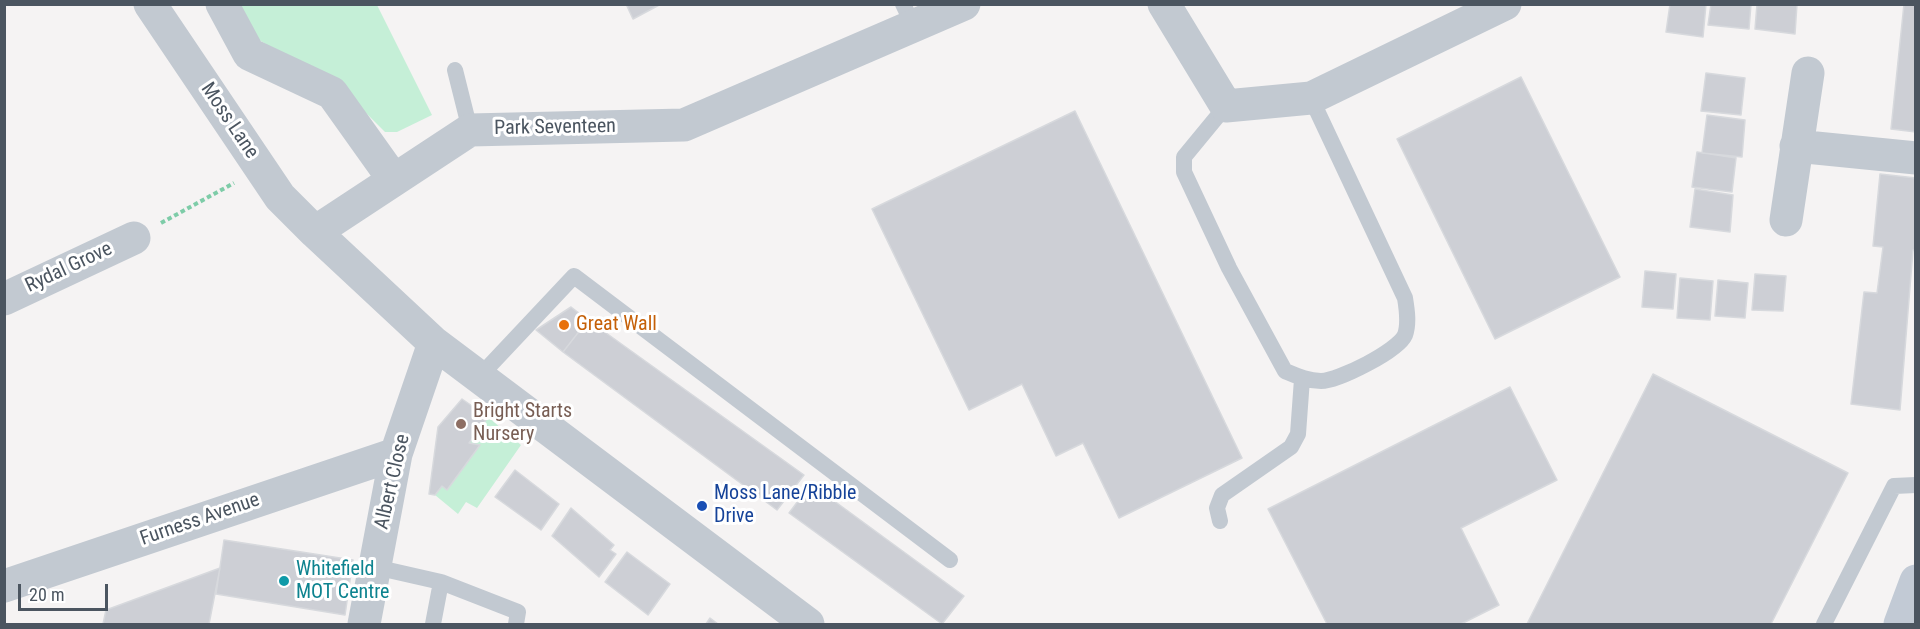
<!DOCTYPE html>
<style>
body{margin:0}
#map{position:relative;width:1920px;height:629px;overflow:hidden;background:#f5f3f3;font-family:"Roboto Condensed",sans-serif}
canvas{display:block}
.frame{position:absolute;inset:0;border:6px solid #4b5560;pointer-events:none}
.scale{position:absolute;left:18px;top:584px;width:90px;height:27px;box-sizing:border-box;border:3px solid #4b5560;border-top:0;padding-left:8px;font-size:18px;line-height:21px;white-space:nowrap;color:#4b5560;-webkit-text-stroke:4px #fff;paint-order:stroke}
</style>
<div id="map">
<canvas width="1920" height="629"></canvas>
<div class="frame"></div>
<div class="scale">20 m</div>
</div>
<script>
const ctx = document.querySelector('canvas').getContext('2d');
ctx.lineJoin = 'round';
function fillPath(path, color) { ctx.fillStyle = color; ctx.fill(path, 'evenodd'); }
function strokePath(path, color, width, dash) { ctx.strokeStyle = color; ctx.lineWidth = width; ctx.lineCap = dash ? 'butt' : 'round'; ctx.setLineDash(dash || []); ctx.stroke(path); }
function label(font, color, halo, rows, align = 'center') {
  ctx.font = font + ' "Roboto Condensed",sans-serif'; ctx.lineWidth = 6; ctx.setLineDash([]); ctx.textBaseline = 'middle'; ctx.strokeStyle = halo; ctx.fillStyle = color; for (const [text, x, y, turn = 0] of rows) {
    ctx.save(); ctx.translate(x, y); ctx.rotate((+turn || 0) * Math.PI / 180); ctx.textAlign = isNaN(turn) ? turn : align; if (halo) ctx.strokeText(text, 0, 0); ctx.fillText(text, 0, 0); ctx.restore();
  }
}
fillPath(new Path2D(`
 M235,5h142l55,110 -35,17h-12l-36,-36 -93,-58z
 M488,417l33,28 -44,63 -11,-6 -8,12 -23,-19 7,-9 5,4 32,-44 -10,-3z`), '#c5efd7');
const building = new Path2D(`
 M626,4h35l-28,15z
 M1670,4h36l-3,33 -37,-5z
 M1711,4h40l-2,25 -41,-4z
 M1757,4h40l-2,30 -40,-5z
 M1904,4h12v128l-25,-3z
 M1706,73l39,5 -4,37 -40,-4z
 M1521,77l99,200 -125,62 -98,-200z
 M1075,111l167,347 -123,60 -36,-75 -27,13 -34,-72 -53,26 -97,-201z
 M1707,115l38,5 -3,37 -40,-4z
 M1697,152l39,6 -4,34 -40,-5z
 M1880,174l36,4v73l-3,-1 -13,160 -49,-6 13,-112 13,1 6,-46 -10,-1z
 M1695,189l38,6 -3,37 -40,-5z
 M1645,271l31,3 -3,35 -31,-2z
 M1755,274l31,2 -3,35 -31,-1z
 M1680,278l33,3 -3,39 -33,-2z
 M1718,280l30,3 -3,35 -30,-2z
 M571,307l17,13 -25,32 -27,-22z
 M588,320l216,155 -27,35 -214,-158z
 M1653,374l195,99 -77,151h-244z
 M1510,387l47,93 -96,48 38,77 -38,19h-134l-59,-115z
 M462,399l26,18 -19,26 11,2 -33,45 -5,-4 -7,9 -6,-1 9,-67z
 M515,470l44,34 -18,26 -46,-33z
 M811,484l153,112 -22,28 -153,-111z
 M571,508l43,37 -4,5 6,4 -17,23 -47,-41z
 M224,540l129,20 -8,55 -129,-21z
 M627,552l43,32 -22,31 -43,-33z
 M220,568l-11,56h-106l3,-14z
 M710,618l8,6h-12z`);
fillPath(building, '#cdcfd5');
strokePath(building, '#d7d9dd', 1.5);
strokePath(new Path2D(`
 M161,223l73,-40`), '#7ecca8', 4, [4.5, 3]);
strokePath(new Path2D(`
 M903,4l11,23
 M455,70l15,60
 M1226,106l-42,51v15l45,96 56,103c12,5 23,10 36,10 17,0 77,-30 84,-46 4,-11 2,-25 0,-37l-94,-200
 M479,377l95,-101 376,284
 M1220,521l-3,-13 5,-13 69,-48 7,-13 4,-55
 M375,567l66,15 77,30 -2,12
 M433,624l8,-42
 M1824,624l70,-138 22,-1`), '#c2c9d1', 16);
strokePath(new Path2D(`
 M150,4l130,193 35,35
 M222,4l27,50 83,39 62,87
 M1164,4l62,102 85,-8 194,-94
 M1796,146l120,12
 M1786,220l22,-147
 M4,299l130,-61
 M4,586l392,-132
 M364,624l32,-170 38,-111
 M808,624l-374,-281 -119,-111 155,-102 214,-5 280,-121`), '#c2c9d1', 33);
strokePath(new Path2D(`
 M1900,624l16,-43`), '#c2cad5', 33);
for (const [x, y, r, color] of [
 [564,325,6,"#e8710a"],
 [461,424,6,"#8d6e63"],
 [702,506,6,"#1a4fb4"],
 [284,581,6,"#0f9aa8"]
]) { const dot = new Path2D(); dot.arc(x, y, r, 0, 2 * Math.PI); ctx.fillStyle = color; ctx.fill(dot); strokePath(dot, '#fff', 2); }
label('20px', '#4b5560', '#fff', [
 ["Moss Lane",229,121,56],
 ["Park Seventeen",555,128,-1],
 ["Rydal Grove",69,268,-25],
 ["Albert Close",393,482,-77],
 ["Furness Avenue",200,520,-19]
]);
label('20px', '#c56008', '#fff', [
 ["Great Wall",576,325]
], 'left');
label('20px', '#785e54', '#fff', [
 ["Bright Starts",473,412],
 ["Nursery",473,435]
], 'left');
label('20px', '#164399', '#fff', [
 ["Moss Lane/Ribble",714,494],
 ["Drive",714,517]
], 'left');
label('20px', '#0d838f', '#fff', [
 ["Whitefield",296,570],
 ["MOT Centre",296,593]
], 'left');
</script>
